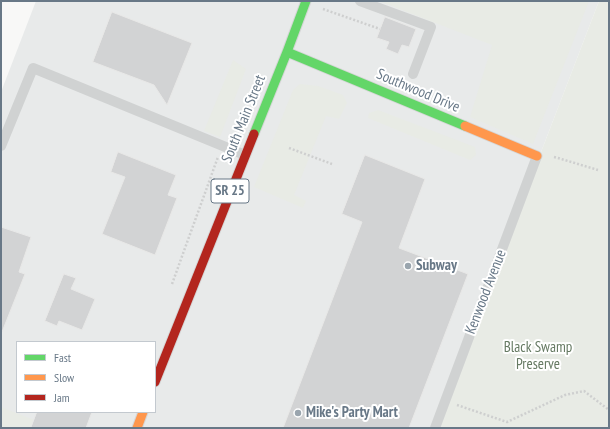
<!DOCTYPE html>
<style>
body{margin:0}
#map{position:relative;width:610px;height:429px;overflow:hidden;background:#f8f8f7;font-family:"PT Sans Narrow",sans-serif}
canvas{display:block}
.frame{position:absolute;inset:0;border:2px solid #687887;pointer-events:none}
.legend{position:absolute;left:16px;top:341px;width:140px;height:72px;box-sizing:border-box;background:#fff;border:1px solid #c3c9cf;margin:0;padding:5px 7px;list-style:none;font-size:12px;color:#687887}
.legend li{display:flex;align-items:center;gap:8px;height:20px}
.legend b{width:20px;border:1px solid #c3c9cf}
</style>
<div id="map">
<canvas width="610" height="429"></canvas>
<div class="frame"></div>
<ul class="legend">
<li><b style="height:5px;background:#63d668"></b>Fast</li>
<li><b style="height:5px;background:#ff974d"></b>Slow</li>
<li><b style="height:5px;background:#b3261e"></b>Jam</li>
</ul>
</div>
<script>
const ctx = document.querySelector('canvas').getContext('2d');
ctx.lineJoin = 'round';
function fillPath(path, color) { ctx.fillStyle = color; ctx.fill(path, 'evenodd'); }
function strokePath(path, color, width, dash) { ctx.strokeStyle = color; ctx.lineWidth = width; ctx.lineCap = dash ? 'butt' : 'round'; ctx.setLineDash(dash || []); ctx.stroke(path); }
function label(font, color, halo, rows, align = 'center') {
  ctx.font = font + ' "PT Sans Narrow",sans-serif'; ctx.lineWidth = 4; ctx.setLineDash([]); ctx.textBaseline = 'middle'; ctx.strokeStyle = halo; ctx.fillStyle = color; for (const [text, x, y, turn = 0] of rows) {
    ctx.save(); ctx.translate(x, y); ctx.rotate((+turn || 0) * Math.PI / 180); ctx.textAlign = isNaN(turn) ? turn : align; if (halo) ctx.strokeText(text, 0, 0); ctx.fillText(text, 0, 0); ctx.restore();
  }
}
fillPath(new Path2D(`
 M36,1h563l-164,427h-434v-336zM17,342h138v70h-138z`), '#e8eaea');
fillPath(new Path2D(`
 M379,1h210l-56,143 -63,-27 22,-72z
 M599,1h10v427h-174z
 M233,60l13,9 -26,68 -16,-6z
 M300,84l18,2 25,9 4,8 -8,16 -13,-3 -32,79 12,6 -3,7 -49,-21 39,-97z
 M378,110l97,37 1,8 -6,5 -102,-42 1,-5z
 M1,407l33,13 -3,8h-30z`), '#e8ebe5');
const building = new Path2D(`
 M112,12l80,31 -25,62 -13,-20 -61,-23z
 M385,17l31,12 -7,18 -7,-2 -4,9 -12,-5 3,-7 -12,-4z
 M118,152l58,23 -8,20 9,3 -22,57 -53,-21 23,-57 -14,-5z
 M365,155l60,24 -26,69 69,26 -59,154h-126l79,-206 -20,-8z
 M1,227l30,10 -12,35 6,2 -23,58h-1z
 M64,274l12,4 -5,11 24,10 -13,31 -23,-9 -2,5 -12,-5z
 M37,412h55l-6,16h-55z`);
fillPath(building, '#d2d3d4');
strokePath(building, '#e8e8e7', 1);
const fast = new Path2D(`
 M287,52l178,74
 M254,134l33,-82 19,-51`);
const slow = new Path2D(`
 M465,126l72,30
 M137,428l6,-16`);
const jam = new Path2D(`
 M155,382l99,-248`);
strokePath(fast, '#d5d6d6', 11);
strokePath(slow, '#d5d6d6', 11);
strokePath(jam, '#d5d6d6', 11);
strokePath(new Path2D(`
 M323,9l57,20
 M289,148l43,16
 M554,157l4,1 40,12
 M172,284l46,-127
 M457,405l50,17 58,-27 19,-4 25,19`), '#cecfcf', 2.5, [2, 2]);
strokePath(new Path2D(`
 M360,1l71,26 -18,47
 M1,146l32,-78 212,87
 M435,428l102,-272`), '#d0d2d2', 10);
strokePath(fast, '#63d668', 9);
strokePath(slow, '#ff974d', 9);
strokePath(jam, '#b3261e', 9);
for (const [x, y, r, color] of [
 [408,266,4,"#9aa5ae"],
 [298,413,4,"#9aa5ae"]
]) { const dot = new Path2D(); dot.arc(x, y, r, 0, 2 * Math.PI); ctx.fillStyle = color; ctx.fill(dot); strokePath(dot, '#fff', 1.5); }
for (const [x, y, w] of [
 [230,191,38]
]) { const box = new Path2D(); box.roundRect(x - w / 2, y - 12, w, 24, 3); ctx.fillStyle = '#fff'; ctx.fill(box); strokePath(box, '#687887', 1); }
label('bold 14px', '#687887', null, [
 ["SR 25",230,191]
]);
label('15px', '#687887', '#fff', [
 ["Southwood Drive",418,91,23],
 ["South Main Street",244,119,-68],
 ["Kenwood Avenue",486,292,-69]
]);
label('bold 15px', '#687887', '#fff', [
 ["Subway",416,266],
 ["Mike's Party Mart",306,413]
], 'left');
label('15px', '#667a63', '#fff', [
 ["Black Swamp",538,348],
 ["Preserve",538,365]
]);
</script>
